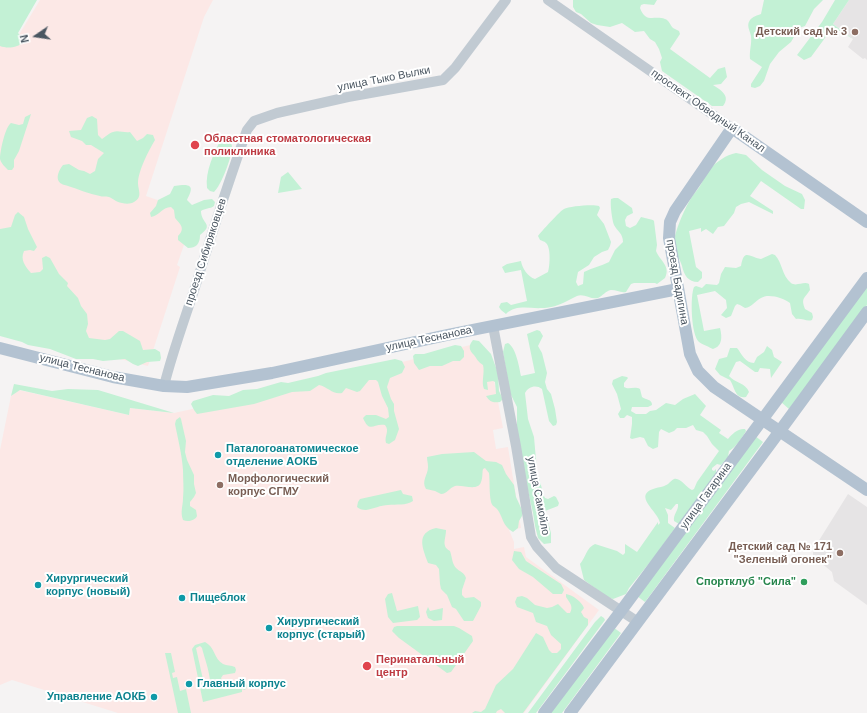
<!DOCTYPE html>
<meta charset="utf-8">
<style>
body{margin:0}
#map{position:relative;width:867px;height:713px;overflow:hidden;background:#f5f3f3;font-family:Arial,sans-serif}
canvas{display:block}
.north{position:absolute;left:16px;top:16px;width:40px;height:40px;-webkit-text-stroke:3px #fff;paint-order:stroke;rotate:257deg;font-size:11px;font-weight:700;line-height:16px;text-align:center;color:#4a5661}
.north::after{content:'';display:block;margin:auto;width:14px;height:18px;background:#4a5661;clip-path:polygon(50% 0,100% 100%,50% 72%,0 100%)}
</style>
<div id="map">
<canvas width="867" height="713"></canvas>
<div class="north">N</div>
</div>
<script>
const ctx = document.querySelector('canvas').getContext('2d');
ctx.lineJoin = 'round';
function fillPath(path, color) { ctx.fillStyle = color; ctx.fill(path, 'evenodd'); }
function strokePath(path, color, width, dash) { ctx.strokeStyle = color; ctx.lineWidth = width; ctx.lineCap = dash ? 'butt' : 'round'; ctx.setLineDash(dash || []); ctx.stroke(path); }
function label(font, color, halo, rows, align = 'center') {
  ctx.font = font + ' Arial,sans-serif'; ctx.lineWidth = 4; ctx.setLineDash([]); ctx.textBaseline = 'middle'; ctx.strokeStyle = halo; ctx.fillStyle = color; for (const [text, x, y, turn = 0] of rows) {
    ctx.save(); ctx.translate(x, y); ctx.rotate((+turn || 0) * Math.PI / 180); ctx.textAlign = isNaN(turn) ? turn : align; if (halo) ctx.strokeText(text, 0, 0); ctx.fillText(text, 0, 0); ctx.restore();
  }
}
fillPath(new Path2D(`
 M849,0h18v60l-2,-2 -2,1 -15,-12 5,-8 -20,-15z
 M848,494l19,13v98l-33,-24 -2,-9 -19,-16v-6z`), '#e6e4e5');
fillPath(new Path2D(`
 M40,0h173l-9,17 -58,179 49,17 -18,52 3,2 -32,99 -125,-31 -23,-15v-279l14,2z
 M474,344l15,10 14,74 -10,2 3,19 12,-2 13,81 -12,2 5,12v7l10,-2 2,10 73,53 -75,103h-406l-106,-33 -12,5v-235l11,-54 8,-6 110,25 1,-7 44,5 196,-43z`), '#fce8e6');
fillPath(new Path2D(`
 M0,0h37l-19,33c13,13 -8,17 -18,13z
 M573,0h84l-3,5 -10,-1 -3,1 -1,3c6,16 14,7 25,11 4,1 5,6 8,9 2,1 4,2 6,3l1,3 -10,15 40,29 8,-9 7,-2 2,10 -6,7 -8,1c8,5 18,11 10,21h-11l-50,-35 -2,-9 2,-4 -3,-9 -4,-7 -5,-3 -6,-8 -9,1 -13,-9 -12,4 -13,-2 -6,-2 -10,-9 -5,-2 -3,-5z
 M764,0h59l-9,9 -9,17 -6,2 -8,14 -12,10 -9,12 -6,17 -4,5 -5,2 -4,-1v-3l11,-17 -12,-8c-1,-8 2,-15 1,-23 -1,-5 -5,-11 -1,-16 2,-3 8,-5 11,-6z
 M835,0h14l-16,24 20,15 -20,-12 -22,30 -7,3 -7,-5 25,-33z
 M31,114l-12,37 -5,9v7l-2,3h-4c-3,-3 -7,-7 -8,-11 0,-7 5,-32 11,-36l8,2 4,-1 2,-7z
 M92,116l5,3 1,16 4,4c3,-2 7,-6 11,-7 5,-2 11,1 17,0l7,9 6,-3 4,-4 6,1 2,5c-6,10 -17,31 -17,43 0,7 5,14 -4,19 -3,2 -8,2 -12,1 -6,-1 -8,-4 -13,-6 -3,-1 -7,0 -9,-1 -11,-2 -22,-7 -32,-10 -1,-1 -6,-1 -6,-2 -8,-4 -3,-14 1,-19l6,-1 10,6 5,1 6,3 5,-3 3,-12 6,-6 -13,-8h-5l-4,-4 -11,-4 -2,-6 12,-1 6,-12z
 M225,137c4,3 7,6 7,10 0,10 -11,39 -18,45l-4,-1 -3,-3c-2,-17 7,-35 14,-49z
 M736,153l10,2 16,15 23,16 17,8 3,6 -1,9h-3l-40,-28 -11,15 23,15v3l-24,-12 -8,2 -5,3 -2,6 -10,13 -6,1 -5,7 -7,-5 -5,3v-4l-12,3 7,36 6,5v6l-4,4c-10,0 -14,-7 -16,-16 -2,-7 -8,-15 -8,-23 0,-10 11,-35 16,-43 3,-6 9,-11 12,-18 3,-5 4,-9 8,-13 6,-7 16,-14 26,-16z
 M288,172l14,17 -24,4 3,-16z
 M182,185c14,-1 8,8 5,15l5,5 12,-5 8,-1 3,3 -1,4c-4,3 -9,2 -13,5 0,13 14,13 -1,24 0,9 -4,13 -12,13l-10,-8v-4c8,-8 2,-12 -3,-18l-1,-8 -3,-3c-9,0 -12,9 -20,10l-1,-4 6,-7 2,-6 12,-6 4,-8z
 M614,198h4l14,10 1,5 -6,3 -2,4 1,6 4,2 6,-3 5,-8 12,3 1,1 3,24 -1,6c4,10 15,15 9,27l-8,6 -2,-1h-21l-3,1 -5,8c-6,1 -9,-2 -15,-2 -6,1 -8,6 -13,8 -7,2 -14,-5 -21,-2 -5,2 -9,5 -14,7 -6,3 -15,5 -21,5 -12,1 -26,-4 -36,6l-5,-4 -2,-3 2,-4 6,-1 4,3 16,-4 -6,-31 -16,3 -3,-6 5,-3 14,-3c1,7 7,16 14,18l13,-7c2,-6 3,-25 -2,-29 -2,-2 -4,-2 -6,-3l-2,-4c2,-3 23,-26 26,-27 5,-3 30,-5 35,-3l1,2 -3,7 7,9 7,18 -1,4 -2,4 -6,2 -8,5 -5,8 -11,7 -2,10 2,4 5,-2 1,-12c8,-4 17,-6 25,-10l6,-12 8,-8c0,-9 -6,-11 -9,-17 -2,-5 -4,-21 -3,-26z
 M18,212l6,5 4,12 9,18 -3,4 -4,-1 -6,1c-4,9 1,15 7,22l9,-1 3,-3 -1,-11 4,-2 4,2 9,16 9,9 -1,3 11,12 3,8 6,8 1,10 -2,7 3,7 16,2 5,-1 9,-8h4l17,10 3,9 12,-1 5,3 1,6 -1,3 -13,1 -9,4 -5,-2 -8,-5 -22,2 -10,-2h-17l-26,-10 -22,-4 -6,-3 -22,-6v-107l11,-2 4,-12z
 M772,254l3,1c7,7 7,21 16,28 5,4 13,-2 18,1l1,6c-6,9 -9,8 -5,19l7,4 1,4 -1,3c-5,2 -10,-2 -16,-1l-4,-5 -2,-11c-6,-5 -22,-10 -29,-5 -6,3 -9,9 -16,10l-5,-3 -3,-1 -2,2 -4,10 -5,2 -5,-3 6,-7 -1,-8 -11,-9 -18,4 7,36 16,-3c2,8 3,18 -7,21 -2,-1 -13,-6 -14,-7 -8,-7 -9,-46 -5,-55l2,-1 6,2 4,-4 11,1 2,-2 2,-9 4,-7 11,1 5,-2c3,-18 8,-9 20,-7z
 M867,286v19l-78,104 -8,-7z
 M537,330l3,1 3,5 -5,10 4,7 5,20 -2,9 2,7 4,5 4,15 2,13 -1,3 -3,1 -4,-5 -7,-32c-6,-5 -14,-2 -17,4l3,26 6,18 3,34 7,25 1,2 3,1 6,-3 2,1 3,6 -1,3 -13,5 6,22v10l-7,1 -6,-6 -3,-12 -2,-13 -16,-70v-36l-7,-14 -7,-41 2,-8 3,-1c8,5 11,23 13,33l14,-3 -8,-39z
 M473,340l6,1 12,13 7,19 1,18 4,8 -3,3c-7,1 -10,0 -14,-6l10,-2 -1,-12 -2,-1 -6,1 1,8 -4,-1c-3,-7 1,-16 -1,-24 -5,-3 -6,-6 -9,-10 -5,-5 -6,-9 -1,-15z
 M455,345l6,1 3,5v6l-4,4h-7l-11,5h-12l-11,4 -5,-7 -1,-7 2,-2h9z
 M767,346l5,4 2,7 8,5 -11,16 -1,-9 -10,-1 -2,4h-3l-15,-11 -4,1 -7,14c6,7 17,7 20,16l-3,5c-11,2 -11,-9 -16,-17l-10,-5 -5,-6 4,-10 8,-2 3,-9h7c5,6 8,15 17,15l3,-6 7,-5z
 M395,359l7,2 3,6 -3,6 -12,5 -3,9 4,12 3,5v7l5,18 -4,11 -6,4 -3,-1c-2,-7 4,-12 -1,-18 -12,-2 -15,9 -22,-7l3,-3h10l10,4 3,-2 -1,-9 -6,-12 -4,-14 -2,-2h-7l-9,11 -3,1 -11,-4 -4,5c-9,2 -14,-6 -23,-8l-9,6 -18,1 -38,12 -57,10 -3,-4 -3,-6 2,-3 20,-6 16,1 14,-6 14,-1 24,-7 7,1 30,-7 8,-3z
 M622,376l5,1 1,1 -4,5v4c5,3 10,-1 16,2l2,8c4,3 10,2 10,8l-4,2h-16l-1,4 5,3h10l4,-3 6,-1 10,-7 9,2 8,-6 12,-5 11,12 -6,9 21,15 -2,3 9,6c4,-5 10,-11 17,-10l1,2c-4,7 -10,16 -17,20l-1,6 -7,8 -4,-1 -5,4v2l2,1 2,-2v4l-37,51 -5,-3c-1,-7 5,-11 4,-17h-2l-5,6 -6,-2 3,7v8l7,5 -20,28 -26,32 -3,6 -13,5 -6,-2 -23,-17 -4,-16c6,-7 6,-16 15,-20l22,7 6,4 2,-2v-9l12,8 21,-30v3l2,-2c-1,-12 -33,-30 1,-36 8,-2 8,-5 13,-8 6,-2 13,9 18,11l2,-1 3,-7 22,-31 -7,-7 -5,-8 -4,-4 -7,-2 -3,-5 -7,3h-9l-3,3 -5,2 -8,-4 -2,3 -1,15 -5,2 -5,-3 -4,-8 -4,-1 -8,2 -2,-1 2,-14v-7l-5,-2 -3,3h-4l-2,-4 3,-5 -4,-15 -5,-10 1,-4z
 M14,384l38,7 16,-2 30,1 76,23 -44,-5 -1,7 -109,-25 -9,6z
 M180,417l1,2 5,22 -1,11 2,8 7,15v9l2,9 -2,4 -4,5v4l6,4 1,6c-2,5 -10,6 -14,4 -3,-8 0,-14 0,-22 1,-9 0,-19 0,-28 -1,-15 -5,-31 -8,-46l1,-4z
 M755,436l8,6 -118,160 -8,-6z
 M474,452l12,9 10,1 6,3 4,9 8,11 2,12 7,15 -1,4 -3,5 -1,7 -5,4c-11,-6 -10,-16 -16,-23 -3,-3 -5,-3 -6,-7 -2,-10 -1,-20 -2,-29l-4,-5 -2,1c-1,4 0,8 -2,13 -3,10 -19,2 -26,4 -6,2 -8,8 -14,8l-6,-3 -9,-2c-5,-8 2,-14 2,-22 0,-4 -1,-7 -1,-10l15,-3z
 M401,490l2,4 9,2 1,5c-7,5 -17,3 -25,4 -7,0 -15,4 -22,5 -4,0 -7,-1 -9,-3l1,-5 2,-3z
 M436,528l10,2c0,9 -5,16 4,21 2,5 2,13 6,17 4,4 8,4 10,10l-4,12v5l3,3 9,-1 7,5v4l-8,15h-9l-8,-12 -4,-2 -5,-12 -6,-6 -1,-5 -1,-15 -3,-4 -8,-2c-5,-14 -13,-30 8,-35z
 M514,551l7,1 5,9 35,23 3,6 -2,4h-9l-20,-17 -14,-8 -7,-9z
 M392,593l5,18 21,-5 2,11 -3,3 -24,3 -5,-6 -3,-18 3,-5z
 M566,594c7,1 16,8 18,14l-3,4 3,5 4,2v6l-65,88h-18l-4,-4 -4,2 -1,2h-24l3,-2 6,1 4,-3 11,-24 17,-16 23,-36 7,4 6,13 3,3h5l4,-4v-5l-10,-9 -4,-9 -11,-4 -3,-9 -16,-6 -2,-5 2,-5 5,-1 5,2 8,7 12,3 5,-1 6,-3 9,9h3c4,-7 -1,-11 -4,-16z
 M428,607l2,4 13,-3 -1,12 -8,1 -6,-3 -2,-6z
 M601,616l3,2 1,2 -69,93h-8l67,-91z
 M397,626h57l5,2 13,8 1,5 -22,31 -4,1 -48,-35 -7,-7 2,-4z
 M613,627l8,6 -59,80h-13z
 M205,642c10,5 9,17 18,22 4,2 8,1 12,3l1,3 -1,3 -12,2 -2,3c6,11 17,3 25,6l2,2 -3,4 -3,-1v3l-39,10 -11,-53 3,-4zM200,646l2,2c2,9 11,32 7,39h-3l-2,-3 -8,-36z
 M165,653h6l4,19 -3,1 1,5 4,-1 3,14 6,-2 5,24h-13z`), '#c3f1d5');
strokePath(new Path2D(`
 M548,0l184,128
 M493,326l23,120 15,91 6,10 19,21 82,54
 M164,386c9,-36 22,-70 33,-105 16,-51 32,-101 50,-151l7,-9 23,-8 71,-16 95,-17 12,-12 51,-68`), '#c1cad2', 10);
strokePath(new Path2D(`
 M867,222l-135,-94 -57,83 -5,11 -1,16 21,116 8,17 16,16 153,103
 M0,348l113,29 51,9 23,1 85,-14 175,-38 231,-46
 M544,713l77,-102 246,-333
 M570,713l201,-270 96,-131`), '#b3c2d1', 12);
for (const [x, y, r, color] of [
 [855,32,4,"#8d6e63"],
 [195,145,5,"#e0444e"],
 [218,455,4,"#0f9aa8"],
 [220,485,4,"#8d6e63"],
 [840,553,4,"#8d6e63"],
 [804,582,4,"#2e9e5b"],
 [38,585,4,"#0f9aa8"],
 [182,598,4,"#0f9aa8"],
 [269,628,4,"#0f9aa8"],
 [367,666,5,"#e0444e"],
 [189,684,4,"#0f9aa8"],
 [154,697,4,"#0f9aa8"]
]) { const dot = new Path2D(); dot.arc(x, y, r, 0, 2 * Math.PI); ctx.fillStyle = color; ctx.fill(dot); strokePath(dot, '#fff', 1.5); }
label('bold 11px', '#785e54', '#fff', [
 ["Детский сад № 3",847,32],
 ["Морфологический",228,479,"left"],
 ["корпус СГМУ",228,492,"left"],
 ["Детский сад № 171",832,547],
 ["\"Зеленый огонек\"",832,560]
], 'right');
label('11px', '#4a5661', '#fff', [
 ["улица Тыко Вылки",384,79,-11],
 ["проспект Обводный Канал",708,111,35],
 ["проезд Сибиряковцев",206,252,-72],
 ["проезд Бадигина",677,282,80],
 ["улица Теснанова",429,339,-12],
 ["улица Теснанова",82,368,14],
 ["улица Самойло",538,496,79],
 ["улица Гагарина",706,496,-54]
]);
label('bold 11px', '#be3a42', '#fff', [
 ["Областная стоматологическая",204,139],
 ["поликлиника",204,152],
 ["Перинатальный",376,660],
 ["центр",376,673]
], 'left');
label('bold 11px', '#0d838f', '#fff', [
 ["Паталогоанатомическое",226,449],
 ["отделение АОКБ",226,462],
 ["Хирургический",46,579],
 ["корпус (новый)",46,592],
 ["Пищеблок",190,598],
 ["Хирургический",277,622],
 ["корпус (старый)",277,635],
 ["Главный корпус",197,684],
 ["Управление АОКБ",146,697,"right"]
], 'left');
label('bold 11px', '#27864d', '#fff', [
 ["Спортклуб \"Сила\"",796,582]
], 'right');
</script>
